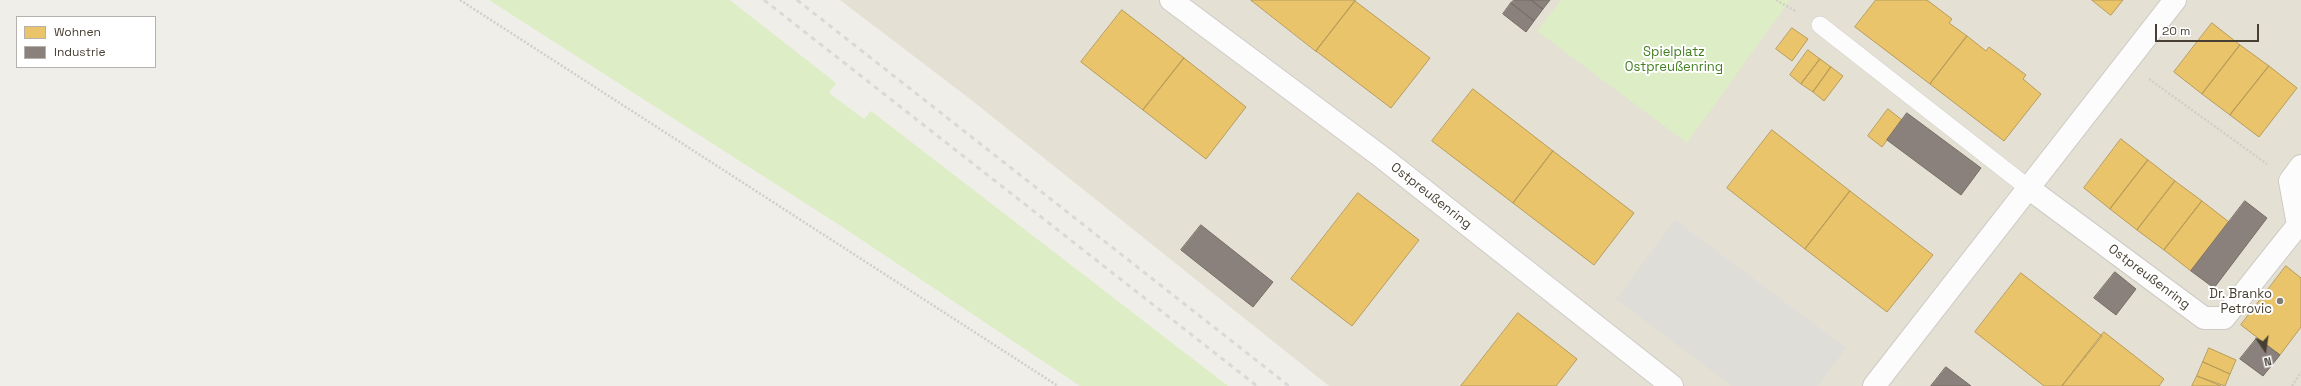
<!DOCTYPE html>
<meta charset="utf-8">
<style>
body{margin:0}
#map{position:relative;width:2301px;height:386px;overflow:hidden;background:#f0eee8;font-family:"Space Grotesk",sans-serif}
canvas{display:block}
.legend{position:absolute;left:16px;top:16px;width:140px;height:52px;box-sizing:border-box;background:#fff;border:1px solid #b5b2ad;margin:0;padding:5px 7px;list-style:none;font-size:12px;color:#473f33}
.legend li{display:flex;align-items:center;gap:8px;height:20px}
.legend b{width:20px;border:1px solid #b5b2ad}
.north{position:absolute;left:2245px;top:330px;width:40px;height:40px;-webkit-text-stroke:3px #fff;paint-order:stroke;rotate:167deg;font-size:11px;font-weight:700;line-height:16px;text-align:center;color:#473f33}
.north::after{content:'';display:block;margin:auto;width:14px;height:18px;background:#473f33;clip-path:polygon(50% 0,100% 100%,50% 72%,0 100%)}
.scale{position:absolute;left:2155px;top:24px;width:104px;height:18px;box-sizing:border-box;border:2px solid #473f33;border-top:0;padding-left:5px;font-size:12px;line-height:14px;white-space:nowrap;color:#473f33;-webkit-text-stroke:3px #fff;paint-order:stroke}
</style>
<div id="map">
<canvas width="2301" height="386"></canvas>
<ul class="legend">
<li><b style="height:11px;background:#e9c46a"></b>Wohnen</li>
<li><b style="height:11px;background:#8a817c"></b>Industrie</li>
</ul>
<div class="north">N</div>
<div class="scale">20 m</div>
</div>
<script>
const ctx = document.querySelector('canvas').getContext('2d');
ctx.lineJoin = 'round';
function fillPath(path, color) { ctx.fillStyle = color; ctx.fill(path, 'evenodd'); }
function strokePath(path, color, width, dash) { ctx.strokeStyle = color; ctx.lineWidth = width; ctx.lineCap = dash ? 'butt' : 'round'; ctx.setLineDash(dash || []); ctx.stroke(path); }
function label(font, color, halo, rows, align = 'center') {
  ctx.font = font + ' "Space Grotesk",sans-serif'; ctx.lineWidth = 4; ctx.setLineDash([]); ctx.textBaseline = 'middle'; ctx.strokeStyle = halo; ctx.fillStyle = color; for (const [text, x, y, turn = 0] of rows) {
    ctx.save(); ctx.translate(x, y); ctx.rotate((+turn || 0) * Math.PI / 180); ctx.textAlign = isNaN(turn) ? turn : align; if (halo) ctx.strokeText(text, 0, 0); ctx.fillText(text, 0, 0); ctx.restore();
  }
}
fillPath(new Path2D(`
 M840,0h1461v386h-972l-359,-287z`), '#e5e0d4');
fillPath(new Path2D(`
 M489,0h241l106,83 -7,10 35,26 7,-8 357,275h-148l-236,-158z
 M1561,0h229l-103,143 -150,-112z`), '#ddedc5');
fillPath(new Path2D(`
 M1675,220l171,128 -28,38h-86l-116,-87z`), '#dfddd8');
const homes = new Path2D(`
 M1251,0h104v1l-39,50z
 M1876,0h51l25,19 -3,4 18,13 -37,48 -75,-57z
 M2092,0h31l-12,15z
 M1355,1l75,57 -39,50 -75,-57z
 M1122,10l62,48 -41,52 -62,-48z
 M2212,23l28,22 -38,49 -28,-22z
 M1792,28l16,11 -16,22 -16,-12z
 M1967,36l19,15 3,-4 37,28 -3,4 18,15 -37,47 -74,-57z
 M2240,45l29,21 -39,49 -28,-21z
 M1808,50l12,9 -19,25 -11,-9z
 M1184,58l62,49 -40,52 -63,-49z
 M1820,59l11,8 -18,25 -12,-8z
 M2269,66l28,22 -38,49 -29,-22z
 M1831,67l12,9 -19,25 -11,-9z
 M1473,89l80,62 -40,52 -81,-62z
 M1888,109l14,11 -20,27 -14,-11z
 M1772,130l78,61 -45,58 -78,-61z
 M2121,139l27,21 -38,49 -26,-21z
 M1553,151l81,62 -40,52 -81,-62z
 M2148,160l27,21 -38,49 -27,-21z
 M2175,181l27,20 -38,49 -27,-20z
 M1850,191l83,64 -46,57 -82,-63z
 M1358,193l61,47 -67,86 -61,-47z
 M2202,201l27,21 -38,49 -27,-21z
 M2286,266l15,12v49l-21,28 -39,-30z
 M2021,273l81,63 -40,50h-18l-69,-54z
 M1518,313l59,46 -21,27h-95z
 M2104,332l60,47 -5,7h-97z
 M2209,348l27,12 -6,14 -27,-12z
 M2203,362l27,12 -5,12 -28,-10z
 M2197,376l24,10h-29z`);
fillPath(homes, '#e9c46a');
strokePath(homes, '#b89c5a', 1);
const industry = new Path2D(`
 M1514,0h17l12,9 -9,12 -23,-18z
 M1531,0h19l-7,9z
 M1511,3l23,18 -8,11 -23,-18z
 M1907,113l74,55 -20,27 -74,-55z
 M2245,201l22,17 -53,70 -23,-17z
 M1201,225l72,57 -20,25 -72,-57z
 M2115,272l21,17 -20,26 -22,-17z
 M2257,338l23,17 -17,21 -23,-17z
 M1946,367l25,19h-40z`);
fillPath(industry, '#8a817c');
strokePath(industry, '#766d66', 1);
const service = new Path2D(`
 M1820,25l207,162`);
const minor = new Path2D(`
 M1171,0l212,158 289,228
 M2027,187l177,131h20l74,-93 -8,-44 11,-15
 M1874,386l301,-386`);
strokePath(service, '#cecbc5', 18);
strokePath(minor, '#cecbc5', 24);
strokePath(new Path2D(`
 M460,0l598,386
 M1776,0l21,12
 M2149,79l118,85
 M2292,386l9,-14`), '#d1cec9', 2.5, [2, 2]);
strokePath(service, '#fdfcfc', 17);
strokePath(minor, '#fdfcfc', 22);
strokePath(new Path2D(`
 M764,0l493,386
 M797,0l492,386`), '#d9d9d8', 3, [5, 5]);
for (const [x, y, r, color] of [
 [2280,301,4,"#827c72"]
]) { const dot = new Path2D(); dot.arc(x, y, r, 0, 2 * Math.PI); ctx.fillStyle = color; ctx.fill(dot); strokePath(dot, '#fff', 1.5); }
label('13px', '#437e20', '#fff', [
 ["Spielplatz",1674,52],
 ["Ostpreußenring",1674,67]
]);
label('13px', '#473f33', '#fff', [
 ["Ostpreußenring",1431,196,38],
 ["Ostpreußenring",2149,277,37]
]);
label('13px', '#473f33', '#fff', [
 ["Dr. Branko",2272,294],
 ["Petrovic",2272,309]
], 'right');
</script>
